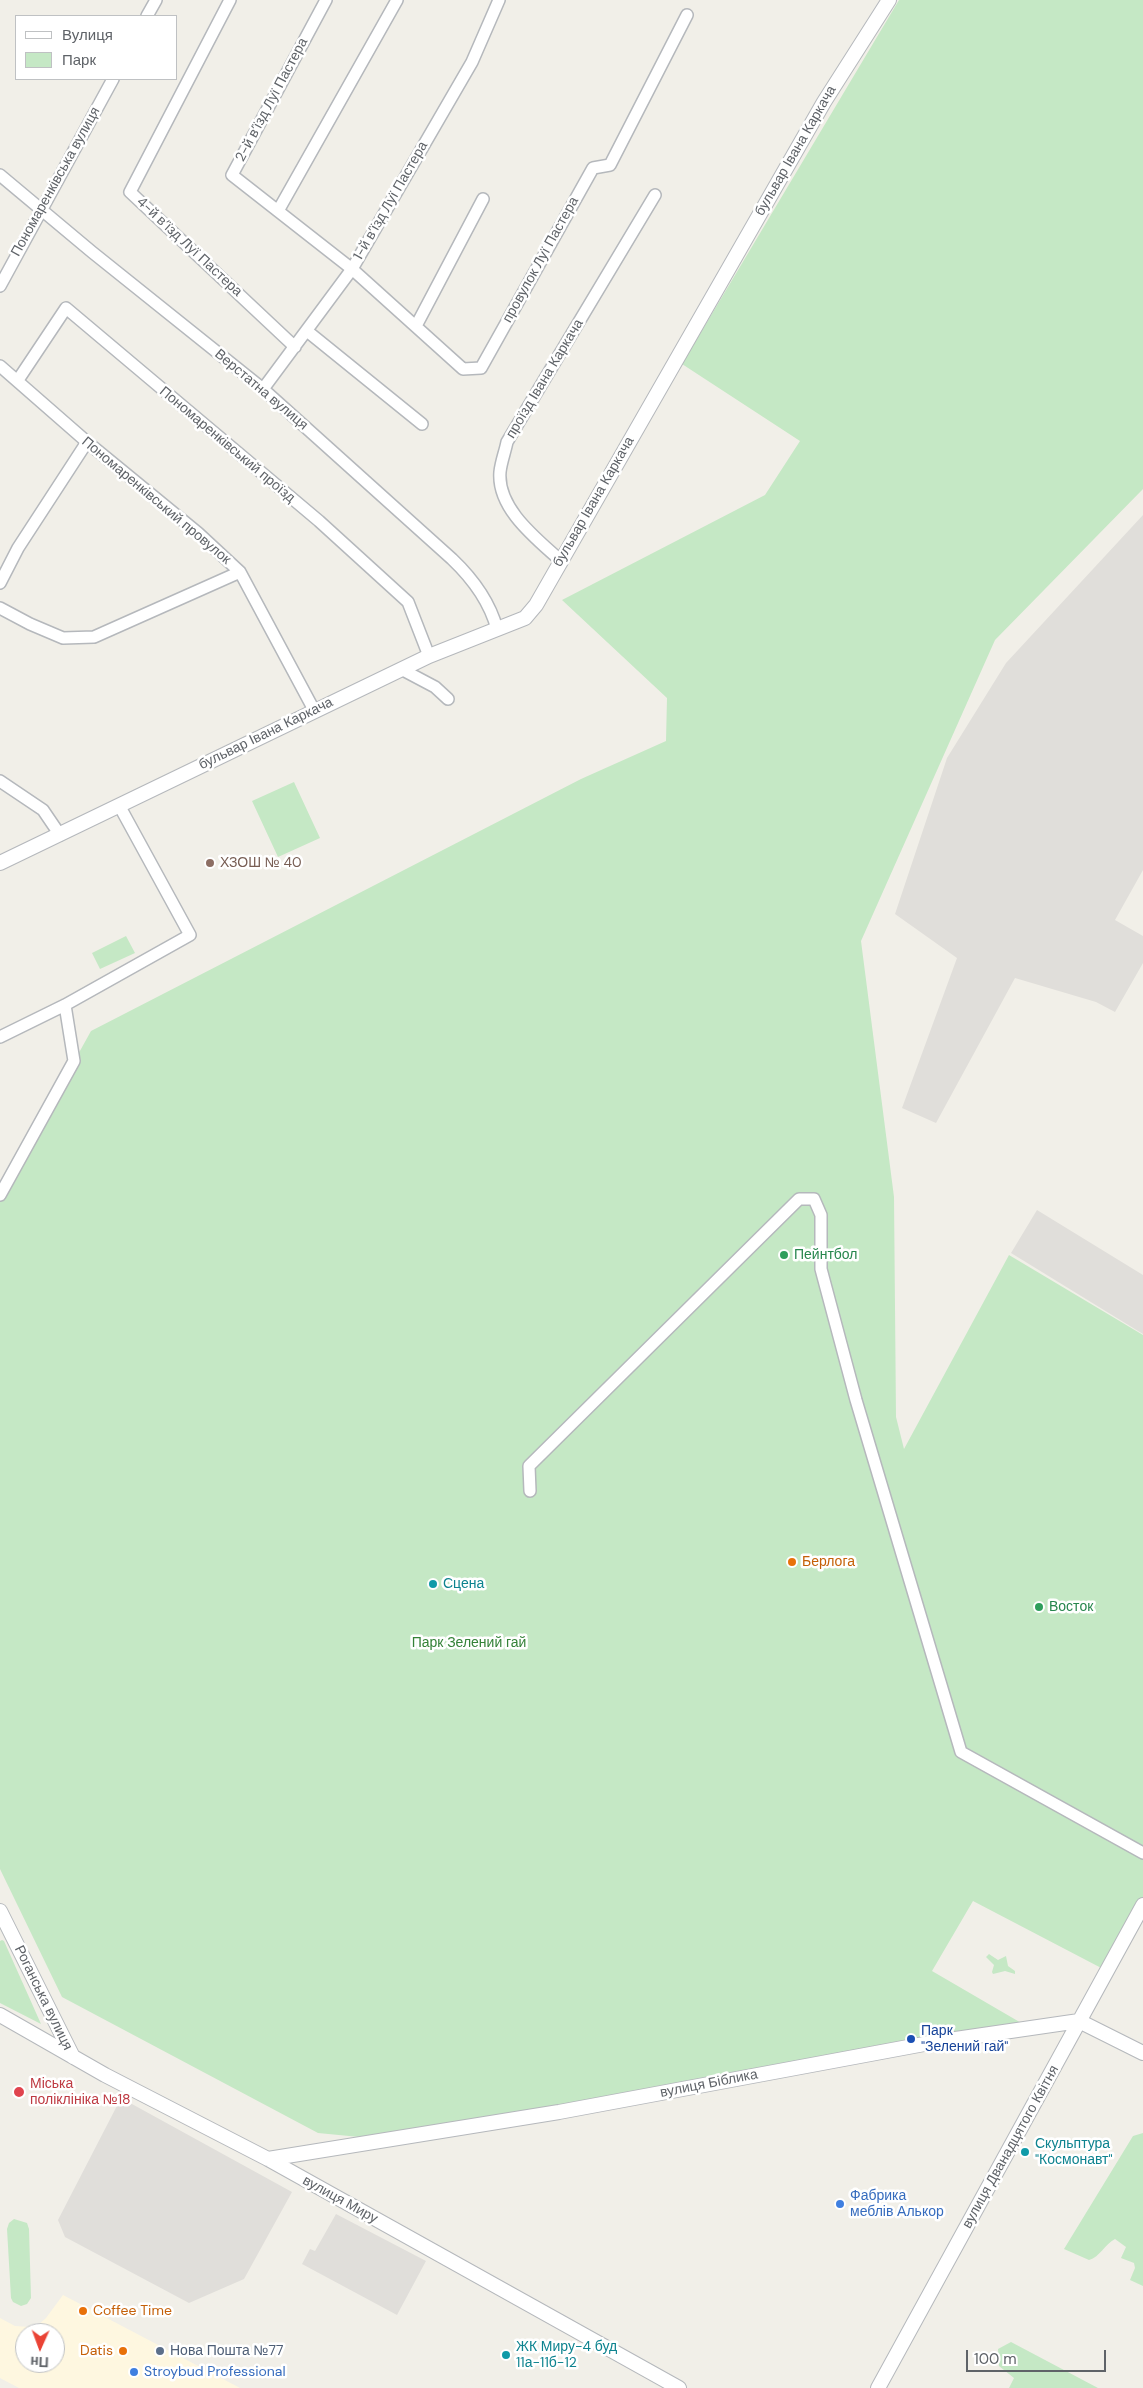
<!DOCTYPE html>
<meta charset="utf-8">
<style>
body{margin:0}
#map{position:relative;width:1143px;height:2388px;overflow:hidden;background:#f1efe8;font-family:"DM Sans",sans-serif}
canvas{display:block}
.legend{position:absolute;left:15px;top:15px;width:162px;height:65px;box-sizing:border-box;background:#fff;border:1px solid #bfc1c3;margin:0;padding:6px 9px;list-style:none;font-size:15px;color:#5f6368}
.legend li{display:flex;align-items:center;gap:10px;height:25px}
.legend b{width:25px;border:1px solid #bfc1c3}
.north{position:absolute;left:15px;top:2323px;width:50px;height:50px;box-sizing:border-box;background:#fff;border:1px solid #bfc1c3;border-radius:50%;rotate:182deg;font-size:14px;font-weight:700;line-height:20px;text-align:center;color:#5f6368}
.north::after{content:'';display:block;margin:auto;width:18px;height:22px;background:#ea4335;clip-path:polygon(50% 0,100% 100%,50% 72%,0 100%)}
.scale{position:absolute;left:966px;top:2350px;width:140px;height:22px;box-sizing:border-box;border:2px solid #5f6368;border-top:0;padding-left:6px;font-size:15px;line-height:18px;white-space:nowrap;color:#5f6368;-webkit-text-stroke:4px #fff;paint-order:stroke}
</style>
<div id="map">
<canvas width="1143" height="2388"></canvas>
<ul class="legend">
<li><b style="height:6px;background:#fff"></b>Вулиця</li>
<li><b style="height:14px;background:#c5e8c5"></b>Парк</li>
</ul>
<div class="north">Пн</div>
<div class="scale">100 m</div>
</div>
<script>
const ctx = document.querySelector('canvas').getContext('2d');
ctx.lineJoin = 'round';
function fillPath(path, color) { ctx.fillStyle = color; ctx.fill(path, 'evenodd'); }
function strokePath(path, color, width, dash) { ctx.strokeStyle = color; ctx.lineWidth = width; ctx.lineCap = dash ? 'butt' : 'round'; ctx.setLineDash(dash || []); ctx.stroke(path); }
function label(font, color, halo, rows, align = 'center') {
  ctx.font = font + ' "DM Sans",sans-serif'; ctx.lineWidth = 5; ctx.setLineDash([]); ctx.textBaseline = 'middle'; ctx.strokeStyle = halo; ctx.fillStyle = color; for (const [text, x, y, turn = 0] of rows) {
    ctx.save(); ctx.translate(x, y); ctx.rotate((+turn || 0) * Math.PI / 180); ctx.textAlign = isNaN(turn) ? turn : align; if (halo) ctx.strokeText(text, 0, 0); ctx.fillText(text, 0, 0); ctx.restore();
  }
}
fillPath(new Path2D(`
 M63,2295l177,93h-221l-19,-10v-60l15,8 15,1 8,-2 8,-7zM25,2333h30v30h-30z`), '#fef7e0');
fillPath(new Path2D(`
 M1143,515v355l-28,50 28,16v27l-28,49 -19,-10 -81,-24 -79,145 -34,-15 55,-150 -62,-44 52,-156 59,-95z
 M1037,1210l106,65v59l-132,-81z
 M121,2098l171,94 -48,87 -55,24 -124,-66 -7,-17z
 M336,2214l90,47 -29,54 -95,-51 8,-15 5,2z`), '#e0deda');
fillPath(new Path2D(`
 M899,0h244v489l-148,151 -134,301 33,256 2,220 8,32 105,-194 134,80v571l-36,65 -134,-70 -41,70 91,53 -653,114 -52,-5 -256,-136 -62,-128v-674l91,-164 490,-252 85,-38 1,-43 -105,-98 203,-105 35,-54 -118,-77z
 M294,782l26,56 -42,19 -26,-56z
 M126,936l9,17 -35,16 -8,-16z
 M2,1940l2,1 37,83 -41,-21v-62z
 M989,1954l9,6 8,-4 2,10 7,5v3l-10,-3 -12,3 -1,-2 2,-7 -8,-8z
 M1143,2133v153l-13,-6 5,-12 -1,-5 -13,-5 5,-11 -11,-8c-10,5 -15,18 -26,21l-25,-11 69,-113z
 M14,2219l13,4 2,6 2,69 -4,6 -6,2 -8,-4 -2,-4 -4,-69 2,-6z
 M1011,2342l87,46h-89l5,-10 -15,-12 -1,-17z`), '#c5e8c5');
const minor = new Path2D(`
 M230,0l-100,192 165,155
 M326,0l-94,175 120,94 111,100 18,-1 112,-200 17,-3 77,-150
 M147,16l9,-16
 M0,175l92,77 171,137 189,170c20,19 38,44 45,70
 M278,211l119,-211
 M0,286l113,-207
 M416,326l67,-127
 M307,331l115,93
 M0,366l87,76 111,91 42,39 74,138
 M18,380l48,-72 253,213 89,81 21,54
 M263,389l89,-120 120,-207 27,-62
 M561,561c-24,-22 -64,-52 -61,-89 1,-10 5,-20 7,-30l148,-247
 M0,583l18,-35 69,-106
 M0,608l30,16 33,14 31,-1 146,-65
 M401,669l34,18 13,12
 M0,781l43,29 17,25
 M0,1037l65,-32 125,-70 -70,-128
 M0,1195l74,-134 -9,-56
 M530,1491l-1,-25 270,-267h15l7,16v54l35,131 105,352 182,101`);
const tertiary = new Path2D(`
 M0,863l429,-207 96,-38 11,-13 288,-503 65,-102
 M0,1911l73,146
 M0,2015l105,60 163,84 411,229
 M268,2159l291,-47 376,-70 144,-21 64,32
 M878,2388l265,-483`);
strokePath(minor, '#b5b8bc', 14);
strokePath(tertiary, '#b5b8bc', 16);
strokePath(minor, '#fff', 11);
strokePath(tertiary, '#fff', 14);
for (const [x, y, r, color] of [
 [210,863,5,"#8d6e63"],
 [784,1255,5,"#2e9e5b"],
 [792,1562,5,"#e8710a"],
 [433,1584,5,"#0f9aa8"],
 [1039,1607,5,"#2e9e5b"],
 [911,2039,5,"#1a4fb4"],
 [19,2092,6,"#e0444e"],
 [1025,2152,5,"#0f9aa8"],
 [840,2204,5,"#3f7fe0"],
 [83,2311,5,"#e8710a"],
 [123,2351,5,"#e8710a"],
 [160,2351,5,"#5c6f8a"],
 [506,2355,5,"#0f9aa8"],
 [134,2372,5,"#3f7fe0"]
]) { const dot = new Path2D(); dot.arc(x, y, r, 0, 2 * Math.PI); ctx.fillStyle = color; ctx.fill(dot); strokePath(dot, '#fff', 2); }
label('14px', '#5f6368', '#fff', [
 ["2-й в’їзд Луї Пастера",272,100,-62],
 ["бульвар Івана Каркача",796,151,-60],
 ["Пономаренківська вулиця",56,182,-61],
 ["1-й в’їзд Луї Пастера",391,201,-60],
 ["4-й в’їзд Луї Пастера",189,247,43],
 ["провулок Луї Пастера",541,260,-61],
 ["проїзд Івана Каркача",545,379,-59],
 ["Верстатна вулиця",261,390,40],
 ["Пономаренківський проїзд",227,445,40],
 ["Пономаренківський провулок",156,501,40],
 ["бульвар Івана Каркача",594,502,-60],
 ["бульвар Івана Каркача",266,734,-26],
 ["Роганська вулиця",43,1998,64],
 ["вулиця Біблика",709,2084,-11],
 ["вулиця Дванадцятого Квітня",1011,2147,-61],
 ["вулиця Миру",340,2200,29]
]);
label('14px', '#785e54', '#fff', [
 ["ХЗОШ № 40",220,863]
], 'left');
label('14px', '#27864d', '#fff', [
 ["Пейнтбол",794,1255],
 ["Восток",1049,1607]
], 'left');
label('14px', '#c56008', '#fff', [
 ["Берлога",802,1562],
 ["Coffee Time",93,2311],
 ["Datis",113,2351,"right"]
], 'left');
label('14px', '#0d838f', '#fff', [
 ["Сцена",443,1584],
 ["Скульптура",1035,2144],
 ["\"Космонавт\"",1035,2160],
 ["ЖК Миру-4 буд",516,2347],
 ["11а-11б-12",516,2363]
], 'left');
label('14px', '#348238', '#fff', [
 ["Парк Зелений гай",469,1643]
]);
label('14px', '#164399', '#fff', [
 ["Парк",921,2031],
 ["\"Зелений гай\"",921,2047]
], 'left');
label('14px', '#be3a42', '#fff', [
 ["Міська",30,2084],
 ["поліклініка №18",30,2100]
], 'left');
label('14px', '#366cbe', '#fff', [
 ["Фабрика",850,2196],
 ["меблів Алькор",850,2212],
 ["Stroybud Professional",144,2372]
], 'left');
label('14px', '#4e5e75', '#fff', [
 ["Нова Пошта №77",170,2351]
], 'left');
</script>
